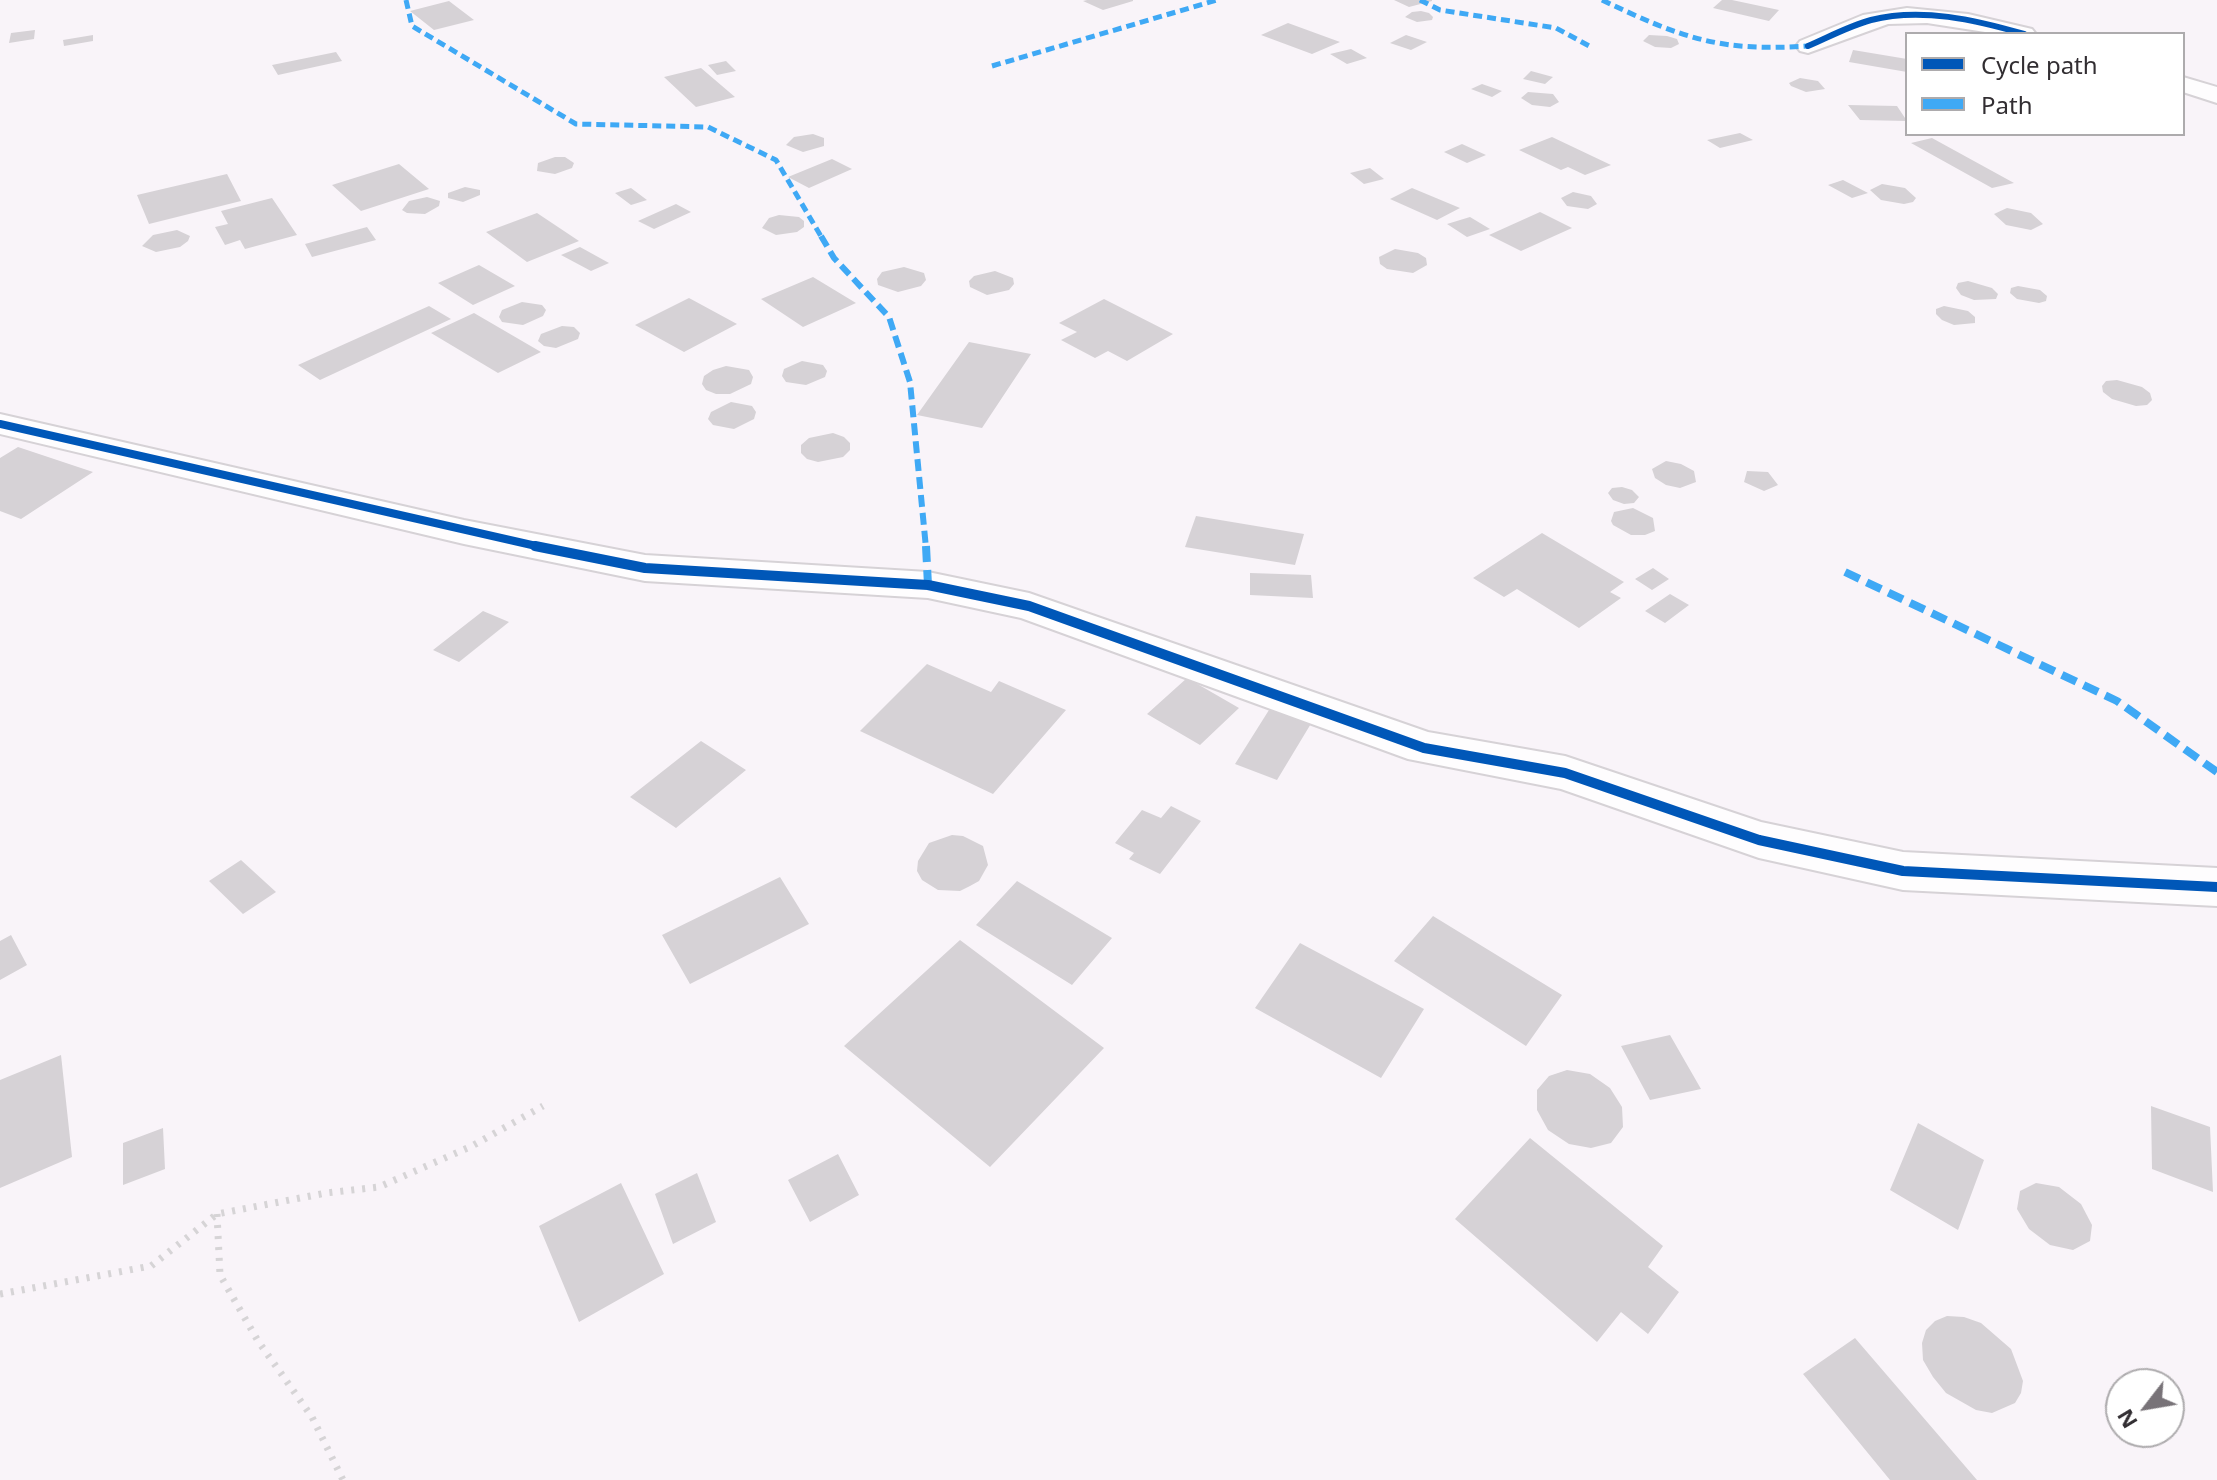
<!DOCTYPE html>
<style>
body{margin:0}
#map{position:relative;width:2217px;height:1480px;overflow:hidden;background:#f9f4f9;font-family:"Noto Sans",sans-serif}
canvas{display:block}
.legend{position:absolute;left:1905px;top:32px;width:280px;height:104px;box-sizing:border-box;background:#fff;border:2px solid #adabad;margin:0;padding:10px 14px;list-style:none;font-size:24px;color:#322e32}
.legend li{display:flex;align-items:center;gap:16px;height:40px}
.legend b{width:40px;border:2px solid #adabad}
.north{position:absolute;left:2105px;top:1368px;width:80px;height:80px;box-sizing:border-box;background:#fff;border:2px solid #adabad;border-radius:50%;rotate:239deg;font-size:22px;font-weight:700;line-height:32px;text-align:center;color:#322e32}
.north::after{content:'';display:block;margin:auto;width:28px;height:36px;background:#787378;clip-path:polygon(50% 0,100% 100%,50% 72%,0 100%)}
</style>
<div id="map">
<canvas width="2217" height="1480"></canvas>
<ul class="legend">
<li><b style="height:10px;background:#0057b8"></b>Cycle path</li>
<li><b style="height:10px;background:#3fa9f5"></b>Path</li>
</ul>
<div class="north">N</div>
</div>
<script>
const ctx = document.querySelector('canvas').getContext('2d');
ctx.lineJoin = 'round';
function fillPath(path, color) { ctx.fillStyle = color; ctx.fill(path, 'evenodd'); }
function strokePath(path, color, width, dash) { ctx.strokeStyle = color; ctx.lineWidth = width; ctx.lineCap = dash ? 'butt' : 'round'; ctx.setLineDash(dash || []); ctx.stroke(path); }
fillPath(new Path2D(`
 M1087,0h46v1l-30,9 -20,-9z
 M1394,0h38v1l-23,6z
 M1722,0h10l47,10 -10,11 -56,-13z
 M449,1l25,19 -40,10 -24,-19z
 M1421,11l8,2 4,4 -1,3 -15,2 -12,-5 7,-5z
 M1288,23l52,19 -28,12 -51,-19z
 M35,30l-1,9 -25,4 2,-10z
 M93,35v6l-29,5 -1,-6z
 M1406,35l21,7 -16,8 -21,-7z
 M1649,35l18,1 10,3 2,5 -8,4 -16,-1 -12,-6z
 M1351,49l16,9 -20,6 -17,-10z
 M1853,50l54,9v13l-58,-10z
 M336,52l6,9 -64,14 -6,-10z
 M726,61l10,10 -19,4 -9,-10z
 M701,68l34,29 -39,10 -32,-30z
 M1531,71l22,6 -8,7 -22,-5z
 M1800,78l18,3 7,8 -19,3 -15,-6 -2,-3z
 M1482,84l20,7 -10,6 -21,-8z
 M1528,92l25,2 6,8 -9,5 -18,-2 -11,-7z
 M1848,105l49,1 10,15 -47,-1z
 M1740,133l13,7 -33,8 -13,-8z
 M813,134l11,4v8l-21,6 -17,-7 8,-8z
 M1552,137l59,28 -26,10 -17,-8 -7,3 -42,-20z
 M1932,138l82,45 -22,5 -81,-45z
 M1462,144l24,11 -19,8 -23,-11z
 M555,157h10l9,6 -2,5 -17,6 -18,-3 1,-8z
 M832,159l20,10 -43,19 -21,-11z
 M399,164l30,25 -68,22 -29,-26z
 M1370,168l14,11 -20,5 -14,-11z
 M227,174l14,27 -92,23 -12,-29z
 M1843,180l25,13 -16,5 -24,-13z
 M1882,184l23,4 11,10 -3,4 -9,2 -23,-4 -11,-10z
 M465,187l15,3v5l-17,7 -15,-4v-5z
 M631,188l16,12 -16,5 -16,-12z
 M1412,188l48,20 -23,12 -47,-21z
 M1573,192l18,4 6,8 -9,5 -21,-3 -6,-8z
 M427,197l13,4 -1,5 -14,8 -18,-1 -5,-3 7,-9z
 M272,198l25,37 -52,14 -5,-9 -15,5 -10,-18 13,-3 -7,-13z
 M676,204l15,8 -37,17 -16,-8z
 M2007,208l24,5 12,11 -12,6 -25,-5 -12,-11z
 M1540,212l32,16 -51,23 -32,-16z
 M537,213l42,28 -52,21 -41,-30z
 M779,215l20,2 5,4v6l-7,5 -21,3 -14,-7 7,-10z
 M1470,217l20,12 -23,8 -20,-13z
 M367,227l9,13 -64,17 -7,-13z
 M177,230l13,6 -2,5 -8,6 -24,5 -14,-6 11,-11z
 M580,247l29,16 -18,8 -30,-16z
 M1395,249l23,4 8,5 1,7 -14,8 -26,-4 -7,-5 -1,-7z
 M479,265l36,21 -42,19 -35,-22z
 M904,267l20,6 2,7 -5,6 -23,6 -20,-7 -1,-6 5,-7z
 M995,271l18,7 1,6 -5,6 -22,5 -17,-8 -1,-6 5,-5z
 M813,277l43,26 -53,24 -42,-28z
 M1968,281l24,7 6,6 -2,5 -22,1 -13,-5 -5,-7 2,-5z
 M2018,286l22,4 7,6 -1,5 -7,2 -22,-4 -7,-6 1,-5z
 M689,298l48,26 -53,28 -49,-27z
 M1104,299l69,35 -46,27 -19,-10 -13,7 -34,-18 16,-8 -18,-9z
 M522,302l20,3 4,5 -3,6 -20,9 -21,-3 -3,-5 3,-7z
 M429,306l22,13 -131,61 -22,-15z
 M1944,306l24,5 7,6v6l-21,2 -12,-5 -6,-6v-5z
 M474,313l67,39 -43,21 -67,-40z
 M562,326l12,1 6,6 -2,6 -22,9 -12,-2 -6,-5 3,-7z
 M969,342l62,12 -49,74 -65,-13z
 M802,361l21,4 4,6 -2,6 -19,8 -20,-3 -4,-6 2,-7z
 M726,366l23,4 4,7 -2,7 -21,10h-14l-10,-4 -4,-6 2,-8 9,-6z
 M2117,380l25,7 8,6 2,7 -5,5 -11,1 -24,-7 -9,-7 -1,-6 4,-5z
 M731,402l21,4 4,6 -2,7 -20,10 -21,-4 -5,-6 3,-7z
 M833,433l11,4 6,6v7l-7,7 -25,5 -11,-3 -6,-6v-8l8,-7z
 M18,447l75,25 -72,47 -21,-8v-53z
 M1666,461l15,3 13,7 2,11 -16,6 -14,-3 -11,-7 -3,-9z
 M1747,471l21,1 10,13 -14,6 -20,-9z
 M1622,487l10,3 7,7 -5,6 -10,1 -11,-4 -5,-7 4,-5z
 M1633,508l20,10 2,13 -10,4h-14l-18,-10 -2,-4 3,-9z
 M1196,516l108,18 -9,31 -110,-18z
 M1542,533l82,49 -14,10 11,6 -42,30 -62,-39 -13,8 -31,-19z
 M1653,568l16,11 -17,11 -17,-11z
 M1250,573l61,2 2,23 -63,-3z
 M1670,594l19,11 -24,18 -20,-12z
 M483,611l26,11 -50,40 -26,-12z
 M927,664l64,28 8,-11 67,29 -73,84 -133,-63z
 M1187,678l52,30 -39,37 -53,-31z
 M1274,702l41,15 -38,63 -42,-16z
 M701,741l45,29 -70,58 -46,-31z
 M1171,806l30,15 -41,53 -31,-15 5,-6 -19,-10 27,-33 19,8z
 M952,835l11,1 20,10 5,19 -9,16 -9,5 -10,5 -22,-1 -16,-10 -5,-9 1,-10 11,-18z
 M241,860l35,32 -33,22 -34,-33z
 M780,877l29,47 -119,60 -28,-49z
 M1017,881l95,57 -40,47 -96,-60z
 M1433,916l129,79 -36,51 -132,-85z
 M11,935l16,30 -27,15v-39z
 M960,940l144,108 -114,119 -146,-121z
 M1300,943l124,66 -43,69 -126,-70z
 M1670,1035l31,54 -51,11 -29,-54z
 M61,1055l11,102 -72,31v-108z
 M1567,1070l23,4 20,14 12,19 1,20 -12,16 -20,5 -22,-4 -21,-14 -11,-20v-20l12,-14z
 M2151,1106l59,21 3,65 -61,-23z
 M1918,1123l66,37 -26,70 -68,-40z
 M163,1128l2,41 -42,16v-42z
 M1530,1138l133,108 -15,21 31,25 -31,42 -27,-22 -24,30 -142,-123z
 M838,1154l21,41 -49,27 -22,-42z
 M697,1173l19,49 -43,22 -18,-50z
 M621,1183l43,91 -85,48 -40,-96z
 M2036,1183l23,4 22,17 11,21 -2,16 -17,9 -23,-5 -21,-16 -12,-20 3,-18z
 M1947,1316l17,1 17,6 30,26 12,32 -2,12 -6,10 -23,10 -16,-3 -30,-17 -13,-16 -10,-17 -1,-17 4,-13 9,-9z
 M1855,1338l122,142h-87l-87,-106z`), '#d6d2d6');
const minor = new Path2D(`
 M1907,8l61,6 64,15 4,5h-38l-71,-11 -39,1 -80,29 -8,-2 -4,-5 4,-5 63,-26z
 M2183,77l34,10v16l-34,-11z
 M0,414l464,106 181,35 283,17 101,21 399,139 137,24 196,66 142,30 314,16v38l-314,-16 -144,-32 -198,-69 -153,-30 -387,-141 -93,-20 -283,-17 -181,-37 -464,-110z`);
strokePath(minor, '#d6d2d6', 4);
strokePath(new Path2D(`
 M217,1214l3,61 38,66 54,76 31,63
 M0,1294l151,-28 66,-52 109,-21 53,-6 93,-41 71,-40`), '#d6d4d6', 7, [3, 8]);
fillPath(minor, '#fefdfe');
strokePath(new Path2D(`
 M406,0l6,26 164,98 132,3 68,33 46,78
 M1420,0l20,10 116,18 37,20
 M1602,0c80,38 117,52 206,46
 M992,66l225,-66`), '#3fa9f5', 5, [9, 5]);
strokePath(new Path2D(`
 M821,236l13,22 55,59 21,65 16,166`), '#3fa9f5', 6, [12, 6]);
strokePath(new Path2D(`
 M926,546l2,39
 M1845,572l272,129 100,71`), '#3fa9f5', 8, [16, 8]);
strokePath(new Path2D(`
 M1808,46c21,-9 41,-20 63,-26 50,-13 105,0 153,14`), '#0057b8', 6);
strokePath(new Path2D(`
 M0,424l545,124`), '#0057b8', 8);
strokePath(new Path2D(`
 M535,546l110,22 283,17 101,21 395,142 141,25 194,67 144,31 314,16`), '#0057b8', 10);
</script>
